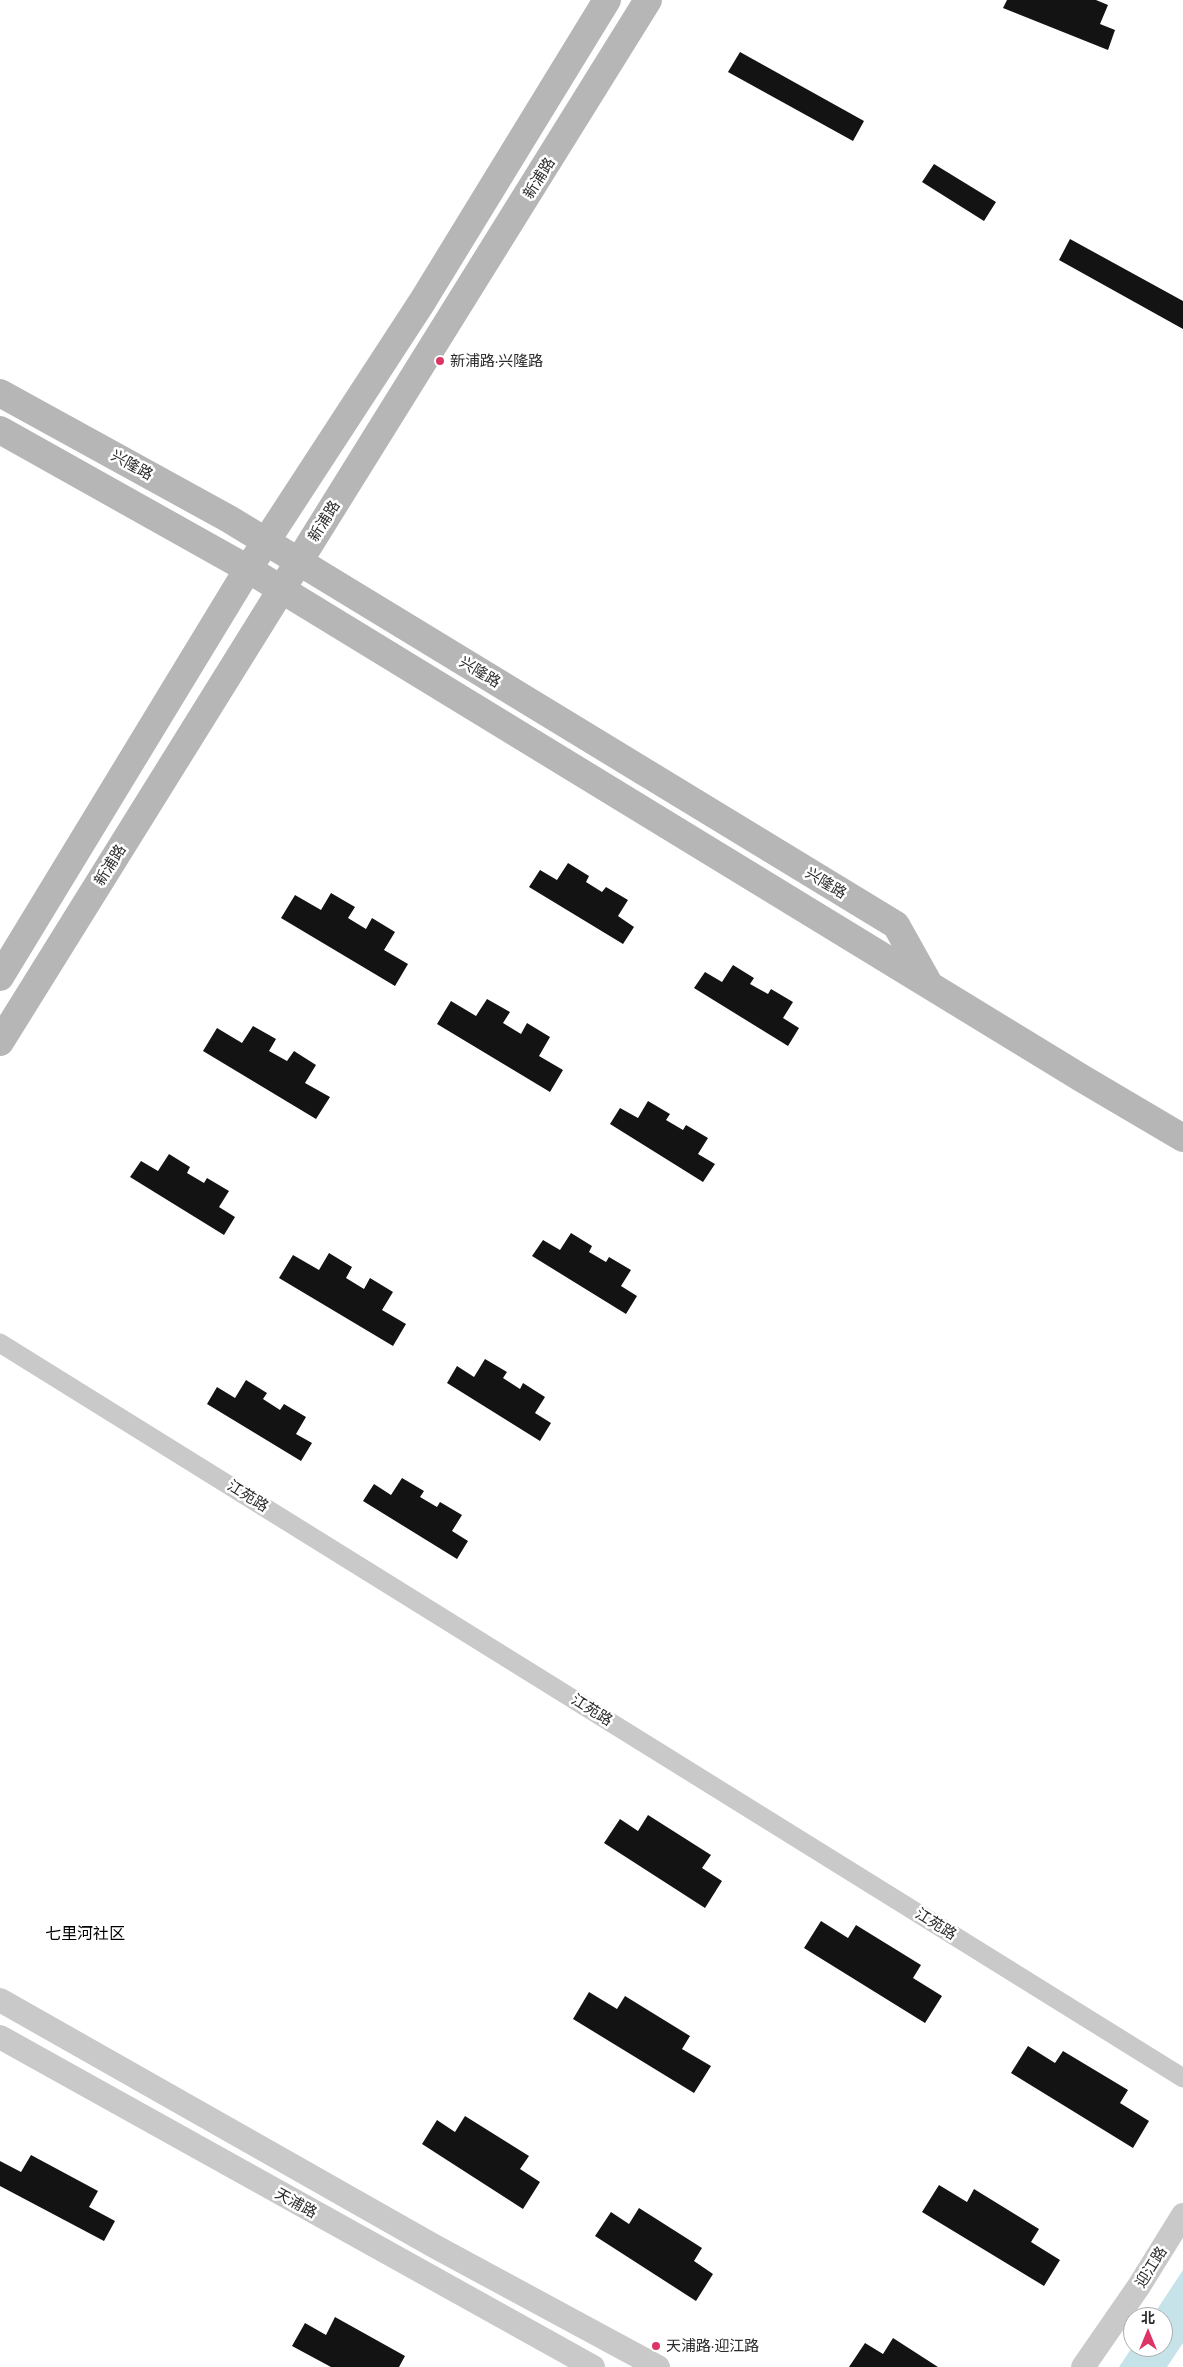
<!DOCTYPE html>
<meta charset="utf-8">
<style>
body{margin:0}
#map{position:relative;width:1183px;height:2367px;overflow:hidden;background:#fff;font-family:Barlow,"Noto Sans SC",sans-serif}
canvas{display:block}
.north{position:absolute;left:1123px;top:2307px;width:50px;height:50px;box-sizing:border-box;background:#fff;border:1px solid #ababab;border-radius:50%;rotate:0deg;font-size:14px;font-weight:700;line-height:20px;text-align:center;color:#2c2c2c}
.north::after{content:'';display:block;margin:auto;width:18px;height:22px;background:#dc3565;clip-path:polygon(50% 0,100% 100%,50% 72%,0 100%)}
</style>
<div id="map">
<canvas width="1183" height="2367"></canvas>
<div class="north">北</div>
</div>
<script>
const ctx = document.querySelector('canvas').getContext('2d');
ctx.lineJoin = 'round';
function fillPath(path, color) { ctx.fillStyle = color; ctx.fill(path, 'evenodd'); }
function strokePath(path, color, width, dash) { ctx.strokeStyle = color; ctx.lineWidth = width; ctx.lineCap = dash ? 'butt' : 'round'; ctx.setLineDash(dash || []); ctx.stroke(path); }
function label(font, color, halo, rows, align = 'center') {
  ctx.font = font + ' Barlow,"Noto Sans SC",sans-serif'; ctx.lineWidth = 5; ctx.setLineDash([]); ctx.textBaseline = 'middle'; ctx.strokeStyle = halo; ctx.fillStyle = color; for (const [text, x, y, turn = 0] of rows) {
    ctx.save(); ctx.translate(x, y); ctx.rotate((+turn || 0) * Math.PI / 180); ctx.textAlign = isNaN(turn) ? turn : align; if (halo) ctx.strokeText(text, 0, 0); ctx.fillText(text, 0, 0); ctx.restore();
  }
}
fillPath(new Path2D(`
 M1183,2270v73l-16,24h-48l14,-21 30,1v-30h-11z`), '#c6e3e9');
fillPath(new Path2D(`
 M1007,0h89l12,5 -8,19 15,6 -7,20 -105,-42z
 M740,52l124,69 -11,20 -125,-69z
 M934,164l62,38 -12,19 -62,-39z
 M1070,239l113,62v28l-124,-69z
 M568,863l21,13 -3,6 16,10 4,-5 22,13 -10,16 16,11 -11,17 -94,-57 11,-17 17,10z
 M331,893l24,14 -7,11 18,11 6,-11 23,14 -11,18 24,14 -13,22 -114,-68 14,-23 26,15z
 M733,965l21,13 -4,6 18,10 3,-5 22,13 -10,16 16,10 -11,18 -94,-58 11,-16 17,10z
 M487,999l23,13 -7,11 18,11 6,-11 23,14 -11,19 24,14 -13,22 -113,-68 14,-23 25,15z
 M253,1026l23,13 -7,12 18,10 7,-10 22,14 -11,18 25,14 -14,22 -113,-68 14,-23 25,15z
 M648,1101l22,13 -4,6 17,10 3,-5 22,13 -10,16 17,10 -12,18 -93,-58 10,-16 18,10z
 M169,1154l21,13 -3,6 17,10 3,-5 22,13 -10,16 16,10 -11,18 -94,-58 11,-16 17,10z
 M571,1233l21,13 -3,6 17,10 3,-5 22,13 -10,16 16,10 -11,18 -94,-58 11,-16 17,10z
 M329,1253l23,14 -6,11 18,11 6,-11 23,14 -11,18 24,14 -13,22 -114,-68 14,-23 26,15z
 M485,1359l22,13 -4,6 17,11 3,-6 22,14 -10,16 16,10 -11,18 -93,-58 10,-17 17,11z
 M246,1380l21,13 -4,6 17,11 4,-6 22,13 -10,17 16,9 -11,18 -94,-57 10,-17 18,11z
 M402,1478l22,13 -4,6 17,10 3,-5 22,13 -10,16 16,10 -11,18 -94,-58 11,-17 17,11z
 M648,1815l63,40 -9,13 20,13 -17,27 -101,-65 16,-24 18,12z
 M821,1921l27,17 8,-13 65,40 -8,13 29,18 -17,27 -121,-75z
 M589,1992l28,17 8,-13 65,40 -8,13 29,17 -17,27 -121,-74z
 M1028,2046l27,17 8,-12 65,39 -8,13 29,18 -16,27 -122,-75z
 M465,2116l64,40 -9,13 20,13 -17,27 -101,-65 15,-24 18,12z
 M31,2155l67,36 -9,16 26,14 -11,20 -104,-55v-25l21,11z
 M939,2185l28,17 7,-13 65,40 -8,13 29,18 -16,26 -122,-74z
 M639,2208l63,40 -8,13 19,13 -17,27 -101,-65 16,-24 18,12z
 M335,2317l70,39 -6,11h-68l-39,-21 13,-23 21,12z
 M893,2338l45,29h-89l16,-24 18,11z`), '#131313');
strokePath(new Path2D(`
 M0,1343l1183,735`), '#c9c9c9', 19);
strokePath(new Path2D(`
 M0,2000l434,246 224,121
 M0,2037l593,330
 M1083,2367l56,-81 44,-71`), '#c9c9c9', 24);
strokePath(new Path2D(`
 M0,393l229,126 667,406 33,59
 M0,430l248,139 835,510 100,59
 M0,977l248,-408 174,-267 185,-302
 M0,1042l648,-1042`), '#b6b6b6', 28);
for (const [x, y, r, color] of [
 [440,361,5,"#dc3565"],
 [656,2346,5,"#dc3565"]
]) { const dot = new Path2D(); dot.arc(x, y, r, 0, 2 * Math.PI); ctx.fillStyle = color; ctx.fill(dot); strokePath(dot, '#fff', 2); }
label('15px', '#2c2c2c', '#fff', [
 ["新浦路",539,178,-58],
 ["兴隆路",132,465,29],
 ["新浦路",324,521,-58],
 ["兴隆路",480,672,31],
 ["新浦路",110,865,-58],
 ["兴隆路",826,883,31],
 ["江苑路",248,1496,32],
 ["江苑路",592,1710,32],
 ["江苑路",936,1924,32],
 ["天浦路",296,2203,29],
 ["迎江路",1151,2267,-58]
]);
label('15px', '#2c2c2c', '#fff', [
 ["新浦路·兴隆路",450,361],
 ["天浦路·迎江路",666,2346]
], 'left');
label('16px', '#000', '#fff', [
 ["七里河社区",85,1934]
]);
</script>
